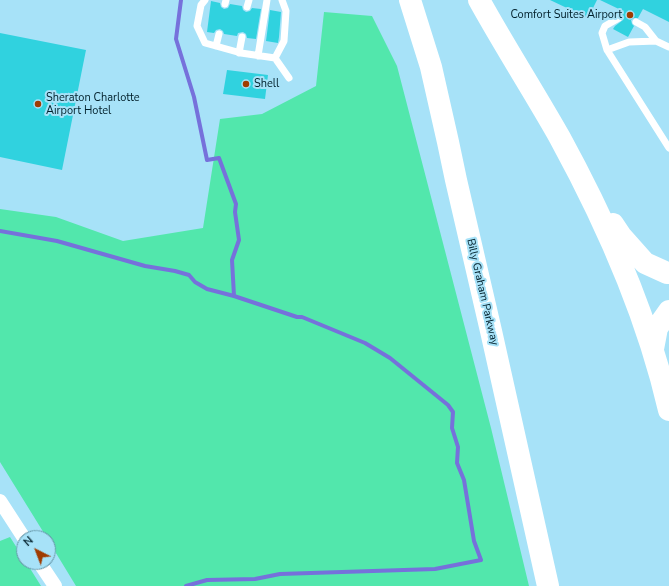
<!DOCTYPE html>
<style>
body{margin:0}
#map{position:relative;width:669px;height:586px;overflow:hidden;background:#a7e2f8;font-family:"Nunito Sans",sans-serif}
canvas{display:block}
.north{position:absolute;left:16px;top:530px;width:40px;height:40px;box-sizing:border-box;background:#a7e2f8;border:1px solid #6494a6;border-radius:50%;rotate:318deg;font-size:11px;font-weight:700;line-height:16px;text-align:center;color:#001f2a}
.north::after{content:'';display:block;margin:auto;width:14px;height:18px;background:#9f3c01;clip-path:polygon(50% 0,100% 100%,50% 72%,0 100%)}
</style>
<div id="map">
<canvas width="669" height="586"></canvas>
<div class="north">N</div>
</div>
<script>
const ctx = document.querySelector('canvas').getContext('2d');
ctx.lineJoin = 'round';
function fillPath(path, color) { ctx.fillStyle = color; ctx.fill(path, 'evenodd'); }
function strokePath(path, color, width, dash) { ctx.strokeStyle = color; ctx.lineWidth = width; ctx.lineCap = dash ? 'butt' : 'round'; ctx.setLineDash(dash || []); ctx.stroke(path); }
function label(font, color, halo, rows, align = 'center') {
  ctx.font = font + ' "Nunito Sans",sans-serif'; ctx.lineWidth = 4; ctx.setLineDash([]); ctx.textBaseline = 'middle'; ctx.strokeStyle = halo; ctx.fillStyle = color; for (const [text, x, y, turn = 0] of rows) {
    ctx.save(); ctx.translate(x, y); ctx.rotate((+turn || 0) * Math.PI / 180); ctx.textAlign = isNaN(turn) ? turn : align; if (halo) ctx.strokeText(text, 0, 0); ctx.fillText(text, 0, 0); ctx.restore();
  }
}
fillPath(new Path2D(`
 M324,12l48,4 25,50 94,362 38,158h-453l-28,-46v-2h-1l-47,-76v-253l56,8 67,24 80,-13 17,-109 42,-5 54,-28z
 M10,537l14,22v3h2l15,24h-41v-45z`), '#52e7ac');
strokePath(new Path2D(`
 M181,0l-5,39 18,58 13,63 12,-2 17,46 -1,8 4,28 -7,20 2,36
 M0,231l57,10 88,25 30,5 14,4 6,7 12,7 27,7 63,21h5l63,26 25,15 58,47 5,7 -1,16 6,19 -1,16 7,17 10,61 7,19 -46,9 -155,5 -25,5 -48,1 -21,6`), '#7671db', 4);
fillPath(new Path2D(`
 M550,0h47l-9,18z
 M600,0h69v22l-26,-13 -5,9h-4l-3,2 1,4 2,2 -6,11 -15,-8 2,-3 8,-6v-4l-2,-2 2,-3z
 M211,1l9,2 1,4 3,2 4,-1 2,-4 12,2 1,4 3,2 4,-1 2,-3 9,1 -5,30 -9,-1 -1,-4 -3,-2 -5,1 -1,3 -13,-2 -1,-3 -3,-2 -4,1 -2,3 -7,-1z
 M270,10l11,2 -2,25 -1,6 -12,-2z
 M0,33l86,17 -24,120 -62,-13z
 M227,70l41,5 -3,24 -42,-5z`), '#30d2df');
strokePath(new Path2D(`
 M205,0l-4,5 -4,21 8,17 36,10 34,5 9,-17 2,-30 -4,-11
 M225,4l1,-4
 M247,7l2,-7
 M636,22l9,5 11,14
 M216,46l3,-12
 M669,47l-13,-6 -27,1 -22,8 62,98
 M607,50l-5,-17 3,-7 14,-8
 M239,53l3,-16
 M258,56l9,-56
 M275,58l14,20`), '#fff', 7);
strokePath(new Path2D(`
 M0,501l24,37
 M39,562l16,24`), '#fff', 14);
strokePath(new Path2D(`
 M410,0l21,67 17,75 8,38 35,151 57,255
 M479,0c26,47 55,92 81,138 47,86 87,176 109,272
 M613,224l8,12 24,27 22,10h2
 M653,349l4,-21 12,-17`), '#fff', 22);
for (const [x, y, r, color] of [
 [630,15,4,"#9f3c01"],
 [246,84,4,"#9f3c01"],
 [38,104,4,"#9f3c01"]
]) { const dot = new Path2D(); dot.arc(x, y, r, 0, 2 * Math.PI); ctx.fillStyle = color; ctx.fill(dot); strokePath(dot, '#a7e2f8', 1.5); }
label('11px', '#001f2a', '#a7e2f8', [
 ["Comfort Suites Airport",622,15,"right"],
 ["Shell",254,84],
 ["Sheraton Charlotte",46,98],
 ["Airport Hotel",46,111]
], 'left');
label('11px', '#001f2a', '#a7e2f8', [
 ["Billy Graham Parkway",482,292,77]
]);
</script>
